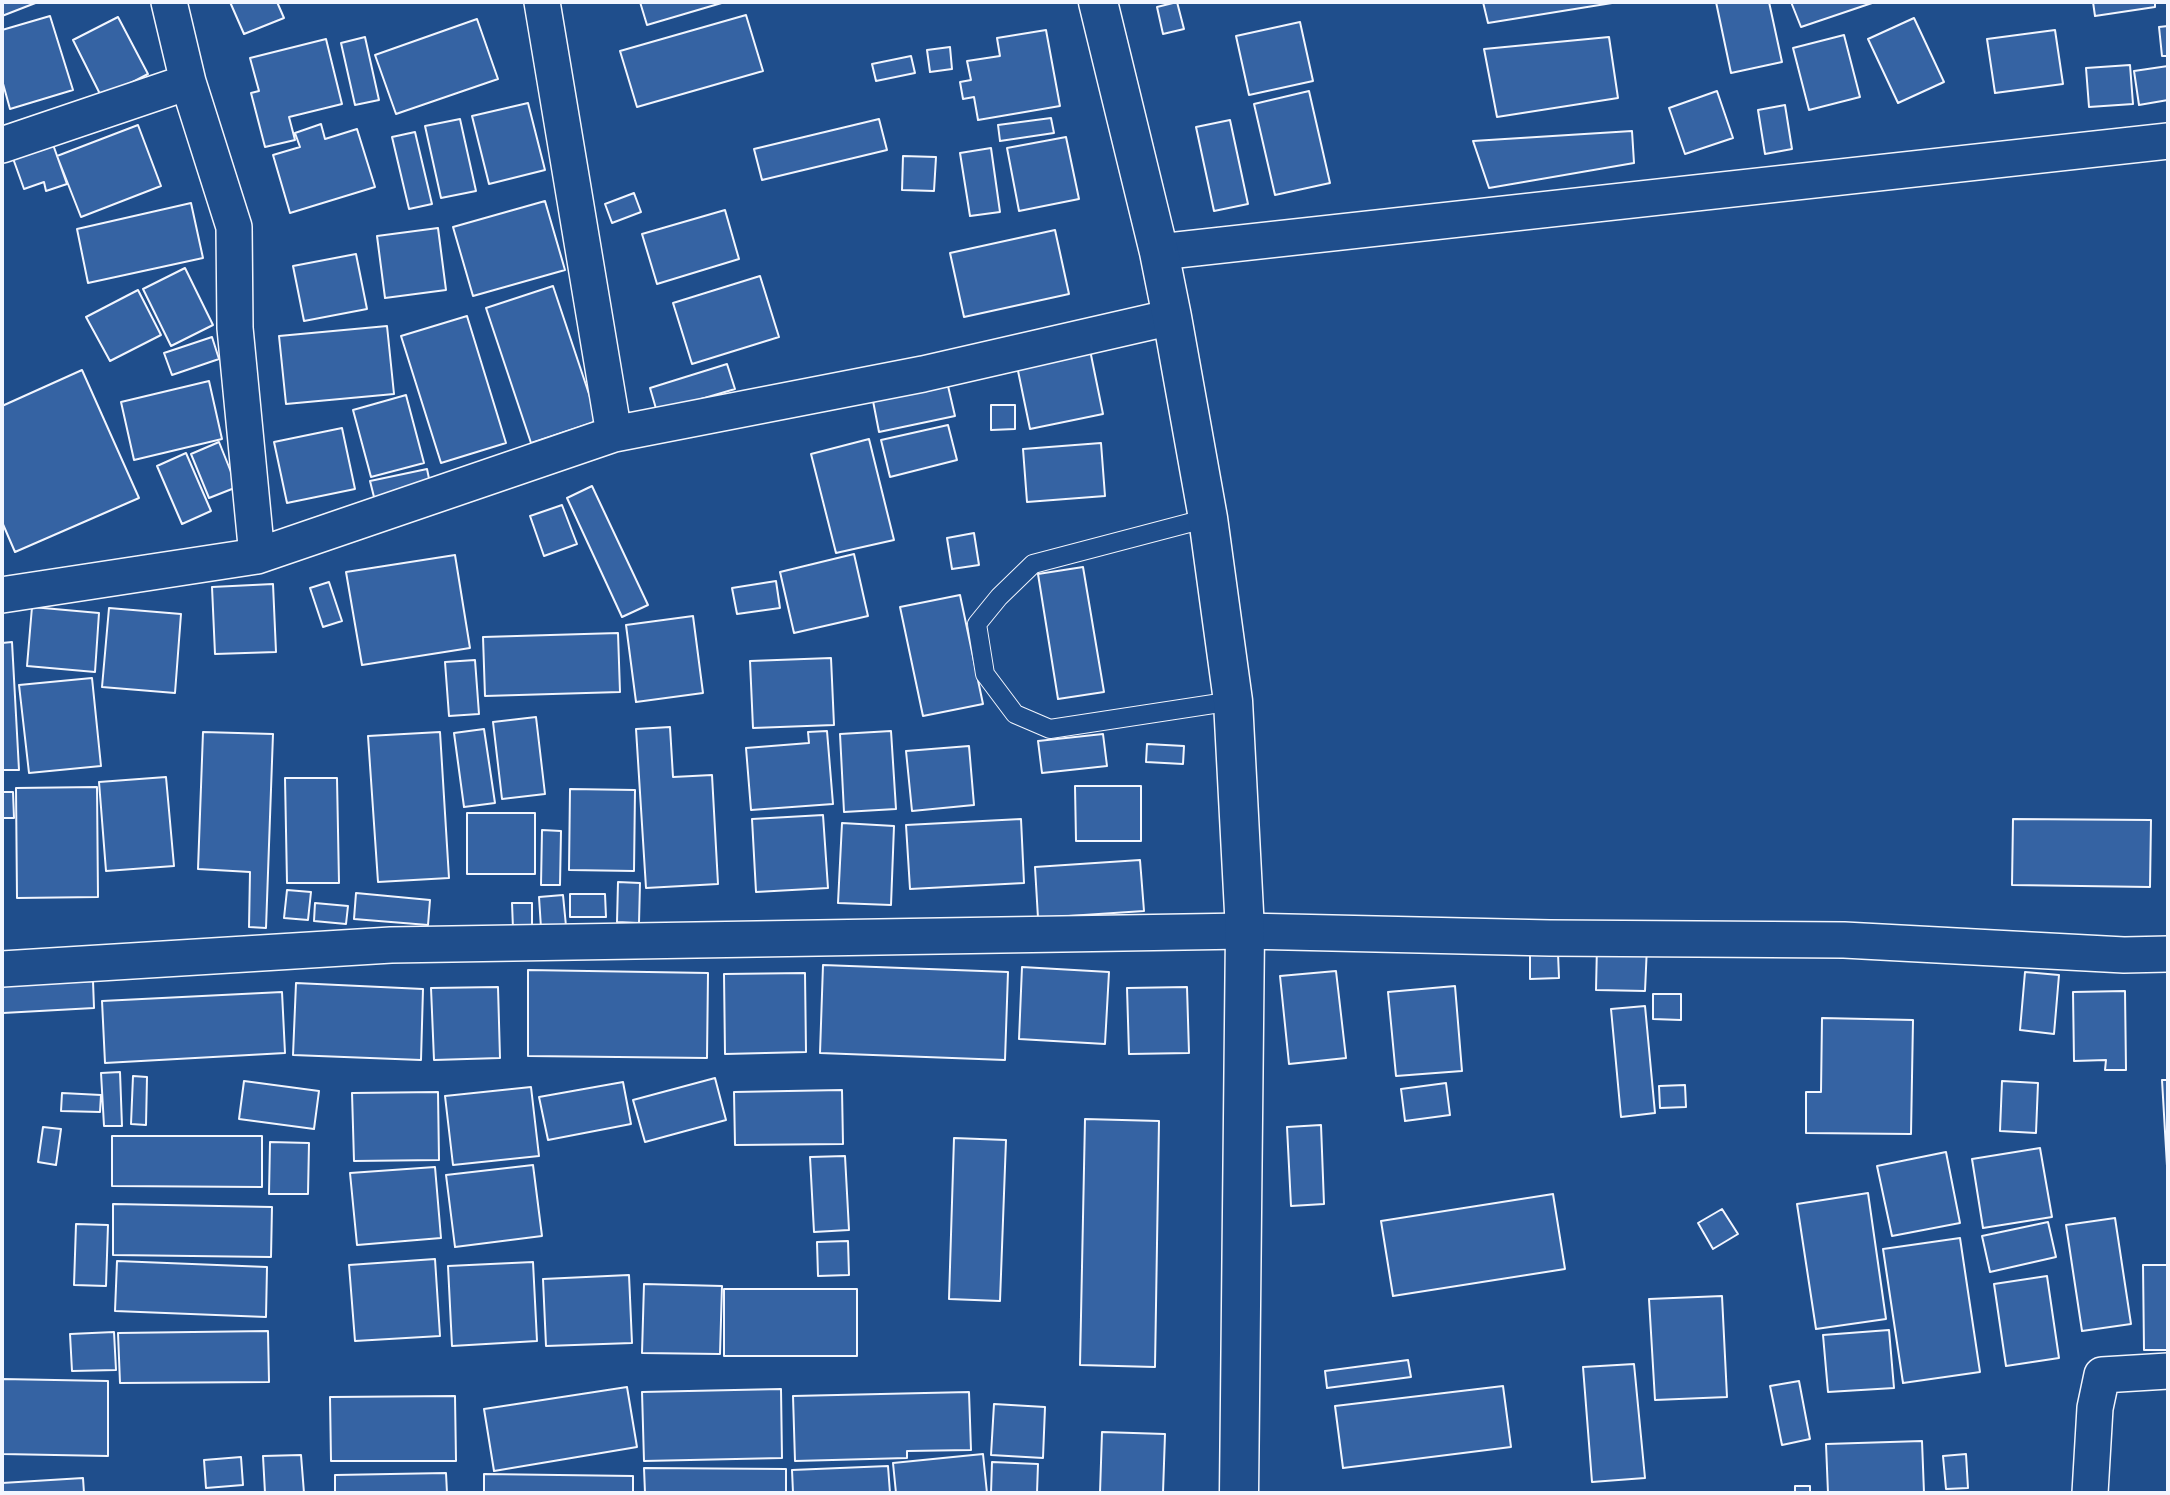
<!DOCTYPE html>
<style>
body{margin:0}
#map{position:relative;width:2170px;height:1495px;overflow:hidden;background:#1f4e8c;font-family:"Times New Roman",serif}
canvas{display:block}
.frame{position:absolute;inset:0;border:4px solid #f2f6ff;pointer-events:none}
</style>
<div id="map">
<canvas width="2170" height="1495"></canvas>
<div class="frame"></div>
</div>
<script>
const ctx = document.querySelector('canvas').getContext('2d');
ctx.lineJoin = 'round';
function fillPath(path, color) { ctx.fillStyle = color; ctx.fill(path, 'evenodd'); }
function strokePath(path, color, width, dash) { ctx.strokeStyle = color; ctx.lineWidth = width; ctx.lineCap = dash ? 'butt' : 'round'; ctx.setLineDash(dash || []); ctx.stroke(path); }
const building = new Path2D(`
 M2,2h36l-36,14z
 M230,2h47l7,16 -40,16z
 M640,2h85l-78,23z
 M1177,2l7,27 -21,5 -6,-27z
 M1483,2h128l1,1 -124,20z
 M1716,2h53l13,60 -51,11z
 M1791,2h84l-74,25z
 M2093,2h62v5l-60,9z
 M746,15l17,56 -126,36 -17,-56z
 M50,16l23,74 -63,19 -8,-29v-50z
 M118,17l30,57 -46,24 -29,-58z
 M1914,18l30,64 -46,21 -30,-64z
 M477,19l21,60 -102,35 -21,-59z
 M1300,22l13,59 -64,14 -13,-59z
 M2168,26v30h-6l-3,-29z
 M1046,30l14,76 -82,14 -4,-23 -11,2 -3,-17 11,-2 -4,-19 33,-5 -3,-18z
 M2055,30l8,54 -68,9 -8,-54z
 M1844,35l16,62 -51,13 -16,-62z
 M365,37l14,63 -24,5 -14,-62z
 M1609,37l9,61 -121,19 -13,-68z
 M326,39l16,65 -53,13 6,23 -30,7 -14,-54 8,-2 -9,-33z
 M950,47l2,22 -22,3 -3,-22z
 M911,56l4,17 -39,8 -4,-17z
 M2130,65l3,39 -44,3 -3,-39z
 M2168,66v34l-29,5 -5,-34z
 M1309,91l21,92 -55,12 -21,-91z
 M1717,91l16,47 -48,16 -16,-46z
 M528,103l17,67 -56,14 -17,-68z
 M1785,105l7,44 -27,5 -7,-44z
 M1051,118l3,15 -54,8 -2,-16z
 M460,119l16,72 -35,7 -16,-72z
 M879,119l8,31 -125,30 -8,-31z
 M1230,120l18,84 -34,7 -18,-84z
 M321,124l4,15 32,-10 18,58 -85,26 -17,-58 27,-8 -5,-14z
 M138,125l23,61 -80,31 -24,-61z
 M1632,131l2,32 -145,25 -16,-47z
 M415,132l17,72 -23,5 -17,-72z
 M50,136l17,48 -21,7 -2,-9 -20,7 -14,-39z
 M1066,137l13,62 -60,12 -12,-63z
 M991,148l9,64 -30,4 -10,-63z
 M903,156l33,1 -2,34 -32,-1z
 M634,193l7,19 -29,11 -7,-19z
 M545,201l20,69 -92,26 -20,-69z
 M191,203l12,55 -115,25 -11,-54z
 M725,210l14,49 -82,25 -15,-50z
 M438,228l8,62 -61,8 -8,-62z
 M1055,230l14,64 -105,23 -14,-64z
 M356,254l11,55 -63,12 -11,-55z
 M185,268l28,57 -42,21 -28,-57z
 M760,276l19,61 -87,27 -19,-61z
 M553,286l45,135 -67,22 -45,-135z
 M138,290l23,45 -51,26 -24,-44z
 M467,316l39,127 -65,20 -40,-127z
 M387,326l7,68 -108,10 -7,-68z
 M212,337l7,22 -47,16 -8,-22z
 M1090,350l13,64 -73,15 -13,-63z
 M727,364l8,25 -78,23 -7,-24z
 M82,370l57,128 -124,54 -13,-30v-116z
 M209,381l13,58 -88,21 -13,-58z
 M948,386l7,30 -76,16 -6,-31z
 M406,395l18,68 -53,14 -18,-67z
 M991,405h24v24l-24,1z
 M948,425l9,35 -67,17 -9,-37z
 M342,428l13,61 -68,14 -13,-61z
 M869,439l25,101 -58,13 -25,-99z
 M219,442l18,45 -28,11 -18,-44z
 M1101,443l4,53 -78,6 -4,-53z
 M186,453l25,58 -29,13 -25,-58z
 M427,469l4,19 -56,13 -5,-20z
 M592,486l56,119 -26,12 -55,-119z
 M562,505l15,39 -33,12 -14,-40z
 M974,533l5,32 -27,4 -5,-31z
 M854,554l14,62 -74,17 -14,-61z
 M455,555l15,93 -108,17 -16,-93z
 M1083,567l21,125 -46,7 -20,-125z
 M776,581l4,27 -43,6 -5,-26z
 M329,582l13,39 -19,6 -13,-39z
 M273,584l3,68 -61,2 -3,-67z
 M960,595l23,109 -60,12 -23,-109z
 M32,607l67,6 -4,59 -68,-6z
 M109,608l72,6 -6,79 -73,-6z
 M693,616l10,77 -67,9 -10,-77z
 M618,633l2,59 -135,4 -2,-59z
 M12,642l7,128h-17v-127z
 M831,658l3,67 -81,3 -3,-67z
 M475,660l4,54 -30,2 -4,-54z
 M92,678l9,88 -72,7 -10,-88z
 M536,717l9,77 -43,5 -9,-77z
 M670,727l3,50 39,-2 6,109 -72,4 -10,-159z
 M484,729l11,74 -31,4 -10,-74z
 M827,731l6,73 -82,6 -5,-62 63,-5 -1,-11z
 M891,731l5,78 -52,3 -4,-78z
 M203,732l70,2 -7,194 -17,-1 1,-55 -52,-3z
 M440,732l9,146 -71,4 -10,-146z
 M1103,734l4,32 -65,7 -4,-32z
 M1147,744l37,2 -1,18 -37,-2z
 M969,746l5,59 -62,6 -6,-60z
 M166,777l8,89 -68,5 -7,-89z
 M285,778h52l2,105h-52z
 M1075,786h66v55h-65z
 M97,787l1,110 -81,1 -1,-110z
 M570,789l65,1 -1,81 -65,-1z
 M2,792h11l1,26h-12z
 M467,813h68v61h-68z
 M823,815l5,73 -72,4 -4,-73z
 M1021,819l3,64 -114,6 -4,-64z
 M2013,819l138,1 -1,67 -138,-2z
 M842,823l52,3 -3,79 -53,-2z
 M542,830l19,1 -1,54h-19z
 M1140,860l4,51 -106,7 -3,-51z
 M618,882l22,1 -1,40 -22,-1z
 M287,890l24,2 -3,28 -24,-2z
 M356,893l74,7 -2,25 -74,-6z
 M570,894h35l1,23h-36z
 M563,895l3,31 -25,2 -2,-31z
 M315,903l33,3 -2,18 -32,-3z
 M512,903h20v25l-19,1z
 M1597,945l50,1 -2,45 -49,-1z
 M1530,953h28l1,25 -29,1z
 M823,965l185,7 -3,88 -185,-7z
 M1022,967l87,5 -4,72 -86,-5z
 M528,970l180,3 -1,85 -179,-2z
 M1336,971l10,87 -57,6 -9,-88z
 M2025,972l34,3 -5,59 -34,-4z
 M805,973l1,79 -81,2 -1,-80z
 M93,981l1,27 -91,5 -1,-28z
 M296,983l127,6 -2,71 -128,-5z
 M1455,986l7,85 -66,5 -8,-84z
 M498,987l2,71 -66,2 -3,-72z
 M1187,987l2,66 -60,1 -2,-66z
 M2125,991l1,79h-21l1,-10 -32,1 -1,-69z
 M282,992l3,61 -180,10 -3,-62z
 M1653,994h28v26l-28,-1z
 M1645,1006l10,107 -34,4 -10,-108z
 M1822,1018l91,2 -2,114 -105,-1v-41h15z
 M120,1072l2,54h-18l-3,-53z
 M133,1076l14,1 -1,48 -15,-1z
 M715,1078l11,42 -81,22 -12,-42z
 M2162,1080h6v86h-1z
 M244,1081l75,10 -5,38 -75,-10z
 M2002,1081l36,2 -2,50 -36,-2z
 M623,1082l8,42 -83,16 -9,-43z
 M1446,1083l4,32 -45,6 -4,-32z
 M1685,1085l1,22 -26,1 -1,-22z
 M531,1087l8,69 -86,9 -8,-69z
 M842,1090l1,54 -108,1 -1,-53z
 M438,1092l1,68 -85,1 -2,-68z
 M62,1093l39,2 -1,17 -39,-1z
 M1085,1119l74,2 -4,246 -75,-2z
 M1321,1125l3,79 -33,2 -4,-79z
 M43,1127l18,2 -5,36 -18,-3z
 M112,1136h150v51l-150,-1z
 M954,1138l52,2 -6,161 -51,-2z
 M270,1142l39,1 -1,51h-39z
 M2040,1148l12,69 -69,11 -11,-69z
 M1946,1152l14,71 -68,13 -15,-70z
 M845,1156l4,74 -35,2 -4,-75z
 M533,1165l9,71 -87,11 -9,-72z
 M435,1167l6,71 -84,7 -7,-72z
 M1868,1193l18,126 -70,10 -19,-125z
 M1553,1194l12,75 -172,27 -12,-75z
 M113,1204l159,3 -1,50 -158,-2z
 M1722,1209l16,25 -25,15 -15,-26z
 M2115,1218l16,106 -49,7 -16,-106z
 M2048,1222l8,35 -66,15 -8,-36z
 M76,1224l32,1 -2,61 -32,-1z
 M1960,1238l20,134 -77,11 -20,-134z
 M848,1241l1,34 -31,1 -1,-34z
 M435,1259l5,77 -85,5 -6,-76z
 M117,1261l150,6 -1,50 -151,-6z
 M533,1262l4,79 -85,5 -4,-80z
 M2143,1265h25v85h-24z
 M629,1275l3,68 -86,3 -3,-67z
 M2047,1276l12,82 -53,8 -12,-82z
 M644,1284l78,2 -2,68 -78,-1z
 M724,1289h133v67h-133z
 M1722,1296l5,101 -72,3 -6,-101z
 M1889,1330l5,58 -66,4 -5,-57z
 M268,1331l1,51 -149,1 -2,-50z
 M114,1332l2,38 -44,1 -2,-37z
 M1408,1360l3,17 -84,11 -2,-17z
 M1634,1364l11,114 -53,4 -9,-115z
 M2,1379l106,2v75l-106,-2z
 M1799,1381l11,58 -28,6 -12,-59z
 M1503,1386l8,61 -168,21 -8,-62z
 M627,1387l10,60 -143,24 -10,-62z
 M781,1389l1,69 -138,3 -2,-69z
 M969,1392l2,58 -64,1v7l-112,3 -2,-65z
 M455,1396l1,65h-125l-1,-64z
 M994,1404l51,3 -2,51 -52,-3z
 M1102,1432l63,2 -2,59h-63z
 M1922,1441l2,52h-96l-2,-49z
 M983,1454l4,39h-91l-3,-30z
 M1966,1454l2,34 -22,1 -3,-33z
 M301,1455l3,38h-39l-2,-37z
 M241,1457l2,28 -37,3 -2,-28z
 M992,1462l46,2 -1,29h-46z
 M888,1466l2,27h-97l-1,-23z
 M644,1468l142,1v24h-141z
 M446,1473l1,20h-112v-18z
 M484,1474l149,2v17h-149z
 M83,1478l1,15h-82v-10z
 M1795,1486h15v7h-15z`);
fillPath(building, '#3563a3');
strokePath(building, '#f2f6ff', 2);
const service = new Path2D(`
 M1208,518l-175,46 -34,33 -22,27 8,50 30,40 35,15 183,-28`);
const minor = new Path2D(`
 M169,2l19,80 46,145 1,101 22,228
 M542,2l72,432
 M2,145l186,-63
 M1159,252l1009,-111
 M2,595l255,-39 357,-122 309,-60 249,-57
 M2,969l389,-24 854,-14 305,7 294,2 280,15 44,-1
 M2090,1493l5,-85 7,-33 66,-4`);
const secondary = new Path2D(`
 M1098,2l61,250 13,65 36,201 25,183 12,230 -6,562`);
strokePath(service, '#f2f6ff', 20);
strokePath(minor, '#f2f6ff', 38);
strokePath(secondary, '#f2f6ff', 41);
strokePath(service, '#1f4e8c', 18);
strokePath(minor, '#1f4e8c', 35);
strokePath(secondary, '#1f4e8c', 38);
</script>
